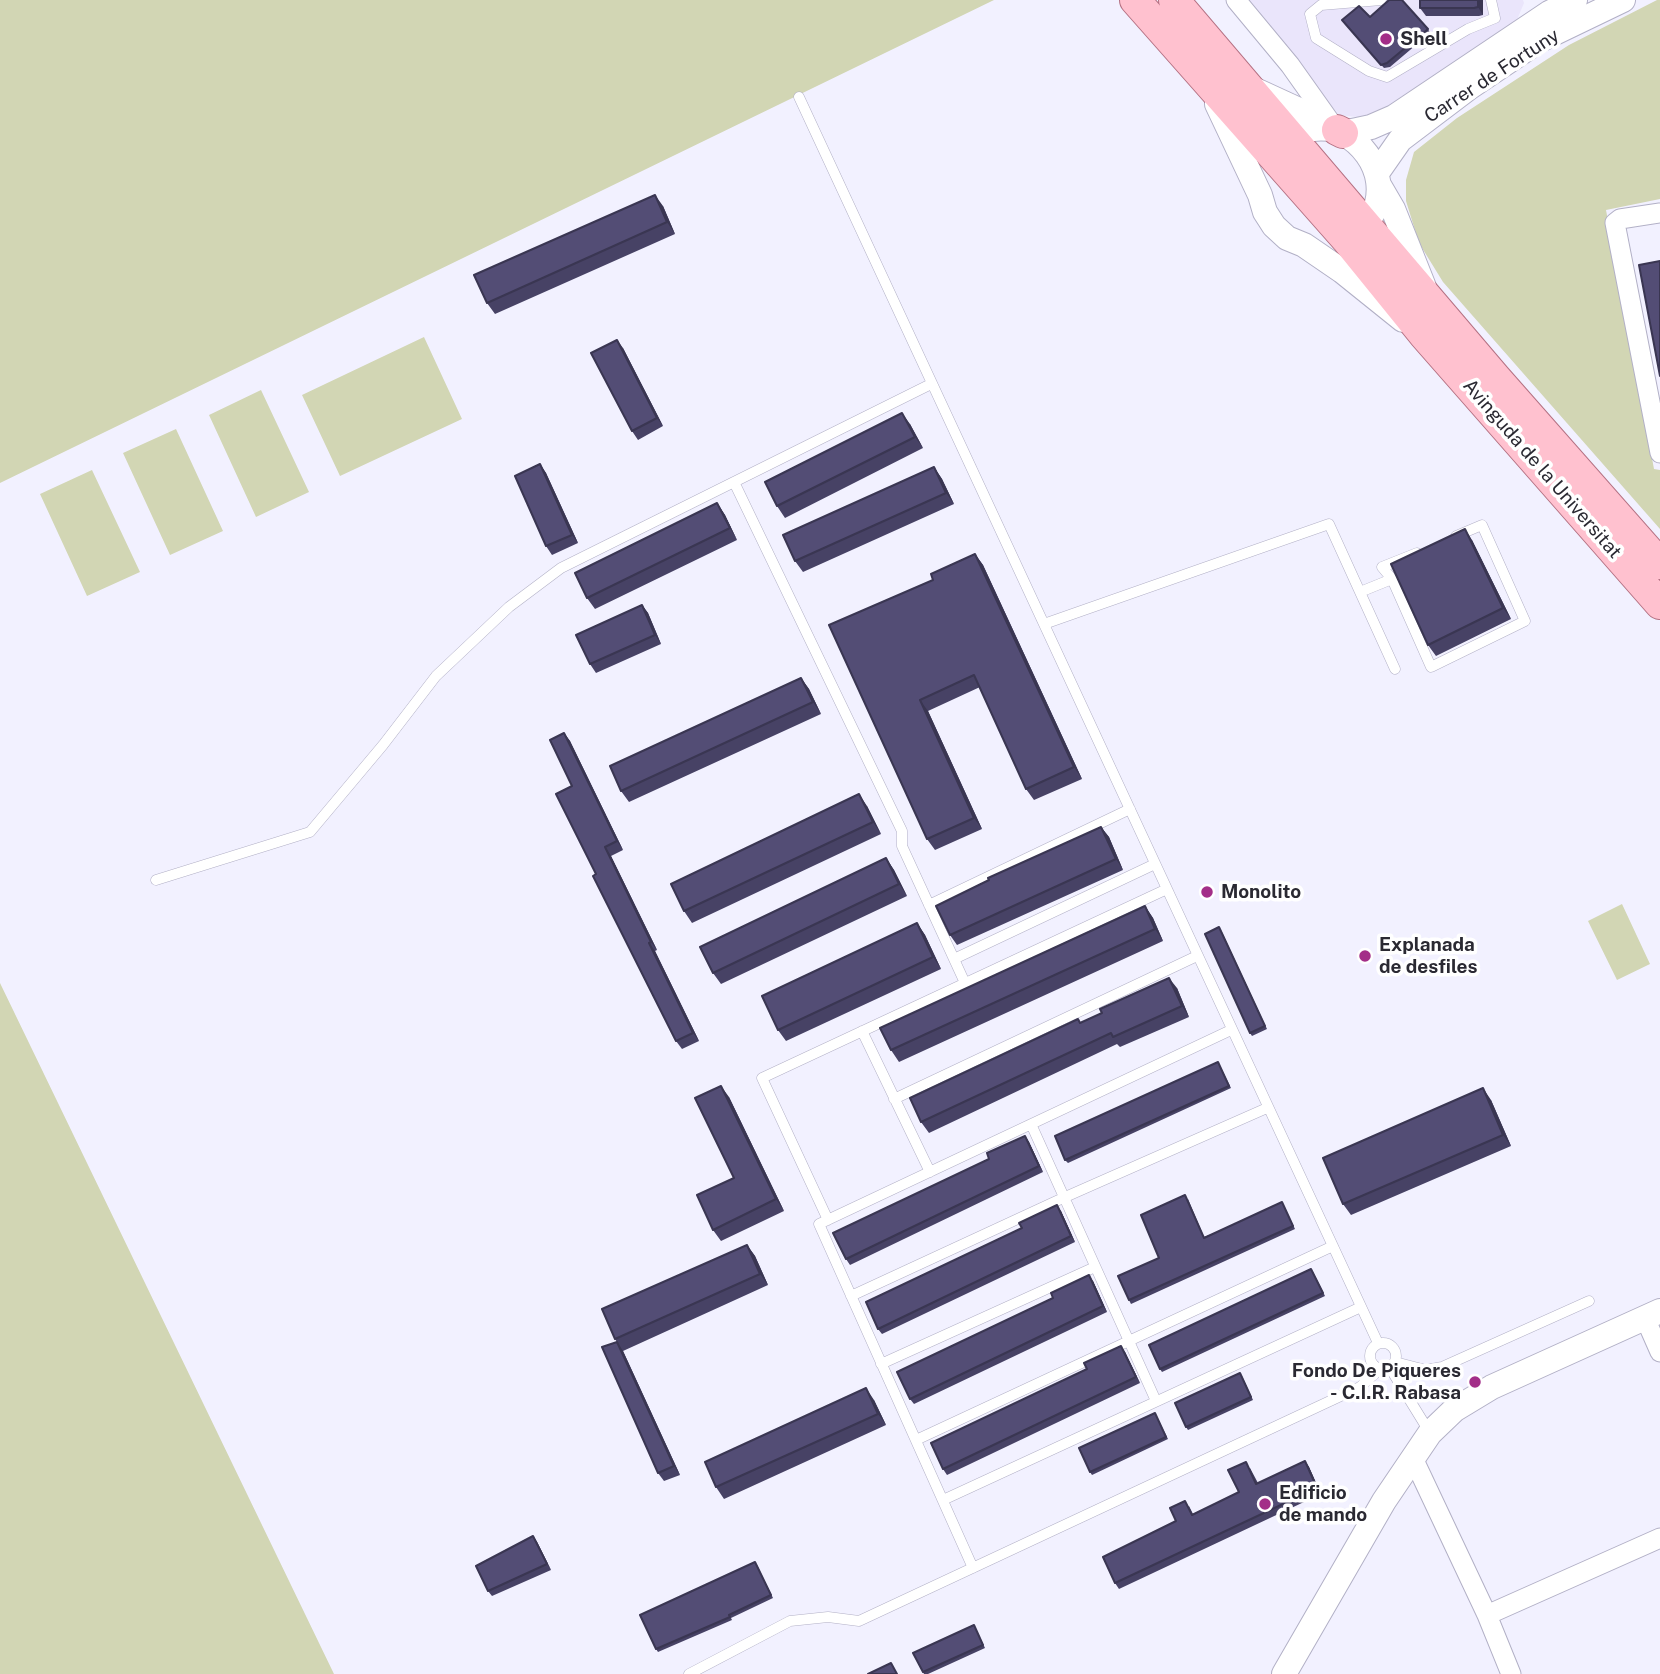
<!DOCTYPE html>
<style>
body{margin:0}
canvas{display:block;background:#f2f1ff}
</style>
<canvas width="1660" height="1674"></canvas>
<script>
const ctx = document.querySelector('canvas').getContext('2d');
ctx.lineJoin = 'round';
function fillPath(path, color) { ctx.fillStyle = color; ctx.fill(path, 'evenodd'); }
function strokePath(path, color, width, dash) { ctx.strokeStyle = color; ctx.lineWidth = width; ctx.lineCap = dash ? 'butt' : 'round'; ctx.setLineDash(dash || []); ctx.stroke(path); }
function label(font, color, halo, rows, align = 'center') {
  ctx.font = font + ' "Public Sans",sans-serif'; ctx.lineWidth = 7; ctx.setLineDash([]); ctx.textBaseline = 'middle'; ctx.strokeStyle = halo; ctx.fillStyle = color; for (const [text, x, y, turn = 0] of rows) {
    ctx.save(); ctx.translate(x, y); ctx.rotate((+turn || 0) * Math.PI / 180); ctx.textAlign = isNaN(turn) ? turn : align; if (halo) ctx.strokeText(text, 0, 0); ctx.fillText(text, 0, 0); ctx.restore();
  }
}
fillPath(new Path2D(`
 M1242,0h281l1,3 -8,19 -134,90 -24,5 -19,-2z`), '#eae5fb');
fillPath(new Path2D(`
 M0,0h994l-994,483z
 M1657,0h3v199l-54,11 48,259 6,1v59l-217,-247 -24,-39 -13,-42v-21l8,-28 43,-34 112,-73z
 M424,337l38,82 -122,57 -38,-81z
 M261,390l48,102 -53,25 -47,-102z
 M176,429l47,102 -53,24 -47,-102z
 M92,470l48,102 -53,24 -47,-102z
 M1622,904l28,60 -33,16 -29,-59z
 M0,983l334,691h-334z`), '#d2d6b4');
const service = new Path2D(`
 M1381,0l-60,5 -11,9 6,24 53,33 18,6 81,-48 27,-11 -4,-18
 M799,97l579,1246
 M734,482l168,349v15l63,137
 M1392,579l-10,-12 35,-14
 M1360,592l32,-13 39,88 94,-46 -43,-96 -26,11
 M1044,624l285,-100 66,145
 M156,880l154,-48 73,-87 53,-69 73,-69 52,-39 370,-184
 M929,905l201,-96
 M954,959l201,-95
 M862,1031l68,141
 M894,1099l303,-143
 M1031,1124l125,277
 M828,1220l-66,-142 405,-189
 M851,1296l212,-98 204,-90
 M1370 1356a13 13 0 1 1 26 0a13 13 0 1 1-26 0Z
 M1395,1362l31,8 16,-3 147,-66
 M881,1364l214,-97
 M1390,1368l40,65
 M916,1440l417,-194
 M943,1500l418,-193
 M973,1568l-154,-344 412,-194
 M689,1674l101,-53 38,-4 31,4 501,-234 20,-18`);
const minor = new Path2D(`
 M1236,0l54,65 44,62
 M1660,213l-40,6 -5,4 45,230
 M1645,1318l15,34
 M1413,1458l74,157 24,59
 M1487,1615l173,-77`);
const tertiary = new Path2D(`
 M1251,88l63,29 19,11
 M1217,104l43,91 5,17 9,14 13,12 17,7 38,26 61,49
 M1343,133l28,-6 23,-10 155,-104 26,-13
 M1343,133c40,23 50,72 11,103
 M1277,146c18,-16 36,-20 60,-16
 M1377,173l23,-33 70,-53 70,-47 83,-40
 M1379,185l14,24 31,78
 M1284,1674l100,-173 46,-68 24,-23 38,-23 168,-76`);
const primary = new Path2D(`
 M1135,0l212,240 77,95 236,269
 M1174,0l322,378 164,186
 M1337,130l6,3`);
strokePath(service, '#b2b0c6', 11);
strokePath(minor, '#b2b0c6', 21);
strokePath(tertiary, '#b2b0c6', 26);
strokePath(primary, '#b47183', 32);
strokePath(service, '#fff', 10);
strokePath(minor, '#fff', 19);
strokePath(tertiary, '#fff', 24);
strokePath(primary, '#ffc1cf', 30);
fillPath(new Path2D(`
 M1483,0v15l-4,1h-53l-6,-8z
 M1370,17l58,12 2,4 -40,34 -6,1 -39,-44z
 M663,206l12,28 -180,80 -8,-11z
 M623,348l40,78 -25,14 -6,-9z
 M910,424l13,24 -138,70 -8,-12z
 M540,464l6,9 32,70 -26,12 -6,-9z
 M934,467l8,12 12,25 -151,68 -8,-11z
 M717,503l8,12 12,25 -142,69 -8,-11z
 M1472,540l39,79 -75,37 -8,-11z
 M975,554l8,11 99,214 -48,21 -8,-11 -46,-102 -52,24 54,118 -47,21 -8,-11 -98,-214 104,-45z
 M642,605l6,8 13,31 -65,29 -6,-9z
 M801,678l8,11 12,25 -192,88 -8,-11z
 M564,733l6,8 53,109 -12,6 46,94 -2,1 44,90 -17,8 -6,-8 -104,-255z
 M867,806l14,28 -189,89 -8,-12z
 M1101,827l8,10 14,33 -166,75 -7,-10z
 M886,858l8,12 13,26 -186,88 -8,-11z
 M1145,906l8,12 10,23 -264,121 -8,-12z
 M917,923l8,12 16,34 -155,72 -8,-11z
 M1221,930l46,99 -15,7 -2,-3z
 M1177,988l12,29 -69,30 -3,-3 -188,89 -8,-11 159,-99z
 M1218,1062l13,26 -163,75 -3,-3z
 M729,1097l55,114 -63,30 -8,-11 21,-52z
 M1491,1100l20,46 -160,69 -8,-11z
 M1025,1136l4,6 14,30 -193,93 -4,-6 143,-100z
 M1188,1199l16,38 80,-31 11,23 -164,75 -2,-4 30,-42z
 M1061,1211l14,31 -193,92 -4,-5z
 M747,1245l8,11 13,29 -145,66 57,124 -16,6 -6,-8 -41,-131 -2,-3z
 M1313,1272l12,24 -163,76 -2,-3z
 M1093,1281l14,31 -193,92 -4,-5z
 M1125,1352l15,31 -193,92 -4,-6 144,-100z
 M1242,1376l11,24 -65,30 -2,-3z
 M874,1400l12,25 -162,74 -8,-12z
 M1155,1413l13,26 -76,36 -2,-3z
 M1305,1461l4,6 12,27 -202,95 -4,-6 61,-62 13,-15 4,8 46,-22 11,-24 8,15z
 M533,1536l4,6 14,28 -59,26 -4,-5z
 M757,1565l16,33 -42,20 1,2 -74,32 -2,-3z
 M974,1625l11,23 -57,26h-4l-1,-2z`), '#474265');
fillPath(new Path2D(`
 M1478,0h5v15l-5,-8z
 M655,195l8,11 12,28 -8,-12z
 M617,340l6,8 40,78 -6,-8z
 M902,413l8,11 13,24 -8,-11z
 M540,464l6,9 32,70 -6,-8z
 M934,467l8,12 12,25 -8,-11z
 M717,503l8,12 12,25 -7,-12z
 M1465,529l7,11 39,79 -8,-11z
 M975,554l8,11 99,214 -8,-12z
 M642,605l6,8 13,31 -6,-9z
 M801,678l8,11 12,25 -8,-12z
 M920,700l8,11 54,118 -8,-11z
 M564,733l6,8 53,109 -6,-9z
 M859,794l8,12 14,28 -8,-12z
 M1101,827l8,10 14,33 -7,-11z
 M605,847l6,9 46,94 -6,-8z
 M886,858l8,12 13,26 -8,-12z
 M1145,906l8,12 10,23 -8,-12z
 M917,923l8,12 16,34 -8,-12z
 M649,943l6,8 44,90 -6,-8z
 M1169,978l8,10 12,29 -7,-11z
 M721,1086l8,11 55,114 -8,-12z
 M1483,1088l8,12 20,46 -8,-11z
 M1025,1136l4,6 14,30 -4,-6z
 M1057,1205l4,6 14,31 -4,-6z
 M747,1245l8,11 13,29 -8,-11z
 M1089,1275l4,6 14,31 -4,-6z
 M617,1342l6,9 57,124 -6,-9z
 M1121,1346l4,6 15,31 -4,-6z
 M866,1388l8,12 12,25 -8,-11z
 M1305,1461l4,6 12,27 -4,-6z
 M533,1536l4,6 14,28 -4,-6z`), '#3a3652');
const building = new Path2D(`
 M1389,0h13l26,29 -41,34 -6,2 -39,-45 17,-14 11,11z
 M1420,0h58v7l-4,1h-54z
 M655,195l12,27 -180,81 -13,-28z
 M1660,261v115l-21,-111z
 M617,340l40,78 -25,13 -41,-78z
 M902,413l13,24 -138,69 -12,-24z
 M540,464l32,71 -26,11 -31,-70z
 M934,467l12,26 -151,68 -12,-26z
 M717,503l13,25 -143,70 -12,-25z
 M1465,529l38,79 -75,37 -37,-81z
 M975,554l99,213 -48,22 -52,-114 -54,25 54,118 -47,21 -98,-214 104,-45 -2,-6z
 M642,605l13,30 -65,29 -14,-29z
 M801,678l12,24 -192,89 -11,-25z
 M564,733l53,108 -12,6 46,95 -2,1 44,90 -17,8 -83,-165 3,-2 -40,-80 16,-8 -22,-46z
 M859,794l14,28 -189,89 -13,-27z
 M1101,827l15,32 -166,76 -14,-29 53,-26 -1,-2z
 M886,858l13,26 -186,89 -13,-26z
 M1145,906l10,23 -264,121 -11,-22z
 M917,923l16,34 -155,73 -16,-34z
 M1219,927l46,99 -15,7 -45,-99z
 M1169,978l13,28 -69,31 -2,-4 -190,89 -11,-24 168,-79 2,4 22,-10 -2,-4z
 M1218,1062l11,24 -164,74 -10,-24z
 M721,1086l55,113 -63,31 -16,-35 37,-17 -39,-80z
 M1483,1088l20,47 -160,69 -20,-46z
 M1025,1136l14,30 -193,93 -13,-26 156,-74 -2,-6z
 M1185,1195l19,43 78,-36 11,24 -164,74 -11,-24 41,-18 -18,-43z
 M1057,1205l14,31 -193,93 -12,-27 156,-74 -3,-5z
 M747,1245l13,29 -145,65 -13,-30z
 M1311,1269l12,24 -163,76 -11,-24z
 M1089,1275l14,31 -193,93 -13,-27 156,-74 -2,-5z
 M617,1342l57,124 -16,7 -56,-126z
 M1121,1346l15,31 -193,92 -12,-26 156,-74 -3,-6z
 M1240,1373l11,24 -65,30 -11,-24z
 M866,1388l12,26 -162,73 -11,-25z
 M1155,1413l11,24 -76,35 -11,-24z
 M1305,1461l12,27 -202,95 -12,-26 73,-36 -6,-13 15,-7 7,14 47,-23 -11,-22 18,-8 10,22z
 M533,1536l14,28 -59,27 -12,-25z
 M755,1562l16,33 -42,20 1,2 -74,32 -16,-34z
 M974,1625l9,20 -60,27 -10,-19z
 M891,1663l6,11h-29z`);
fillPath(building, '#534d75');
strokePath(building, '#3a3652', 2);
for (const [x, y, r, color] of [
 [1386,39,7,"#a32e88"],
 [1207,892,7,"#a32e88"],
 [1365,956,7,"#a32e88"],
 [1475,1382,7,"#a32e88"],
 [1265,1504,7,"#a32e88"]
]) { const dot = new Path2D(); dot.arc(x, y, r, 0, 2 * Math.PI); ctx.fillStyle = color; ctx.fill(dot); strokePath(dot, '#fff', 2.5); }
label('bold 19px', '#2a2932', '#fff', [
 ["Shell",1400,39],
 ["Monolito",1221,892],
 ["Explanada",1379,945],
 ["de desfiles",1379,967],
 ["Fondo De Piqueres",1461,1371,"right"],
 ["- C.I.R. Rabasa",1461,1393,"right"],
 ["Edificio",1279,1493],
 ["de mando",1279,1515]
], 'left');
label('19px', '#2a2932', '#fff', [
 ["Carrer de Fortuny",1492,76,-33],
 ["Avinguda de la Universitat",1542,469,49]
]);
</script>
